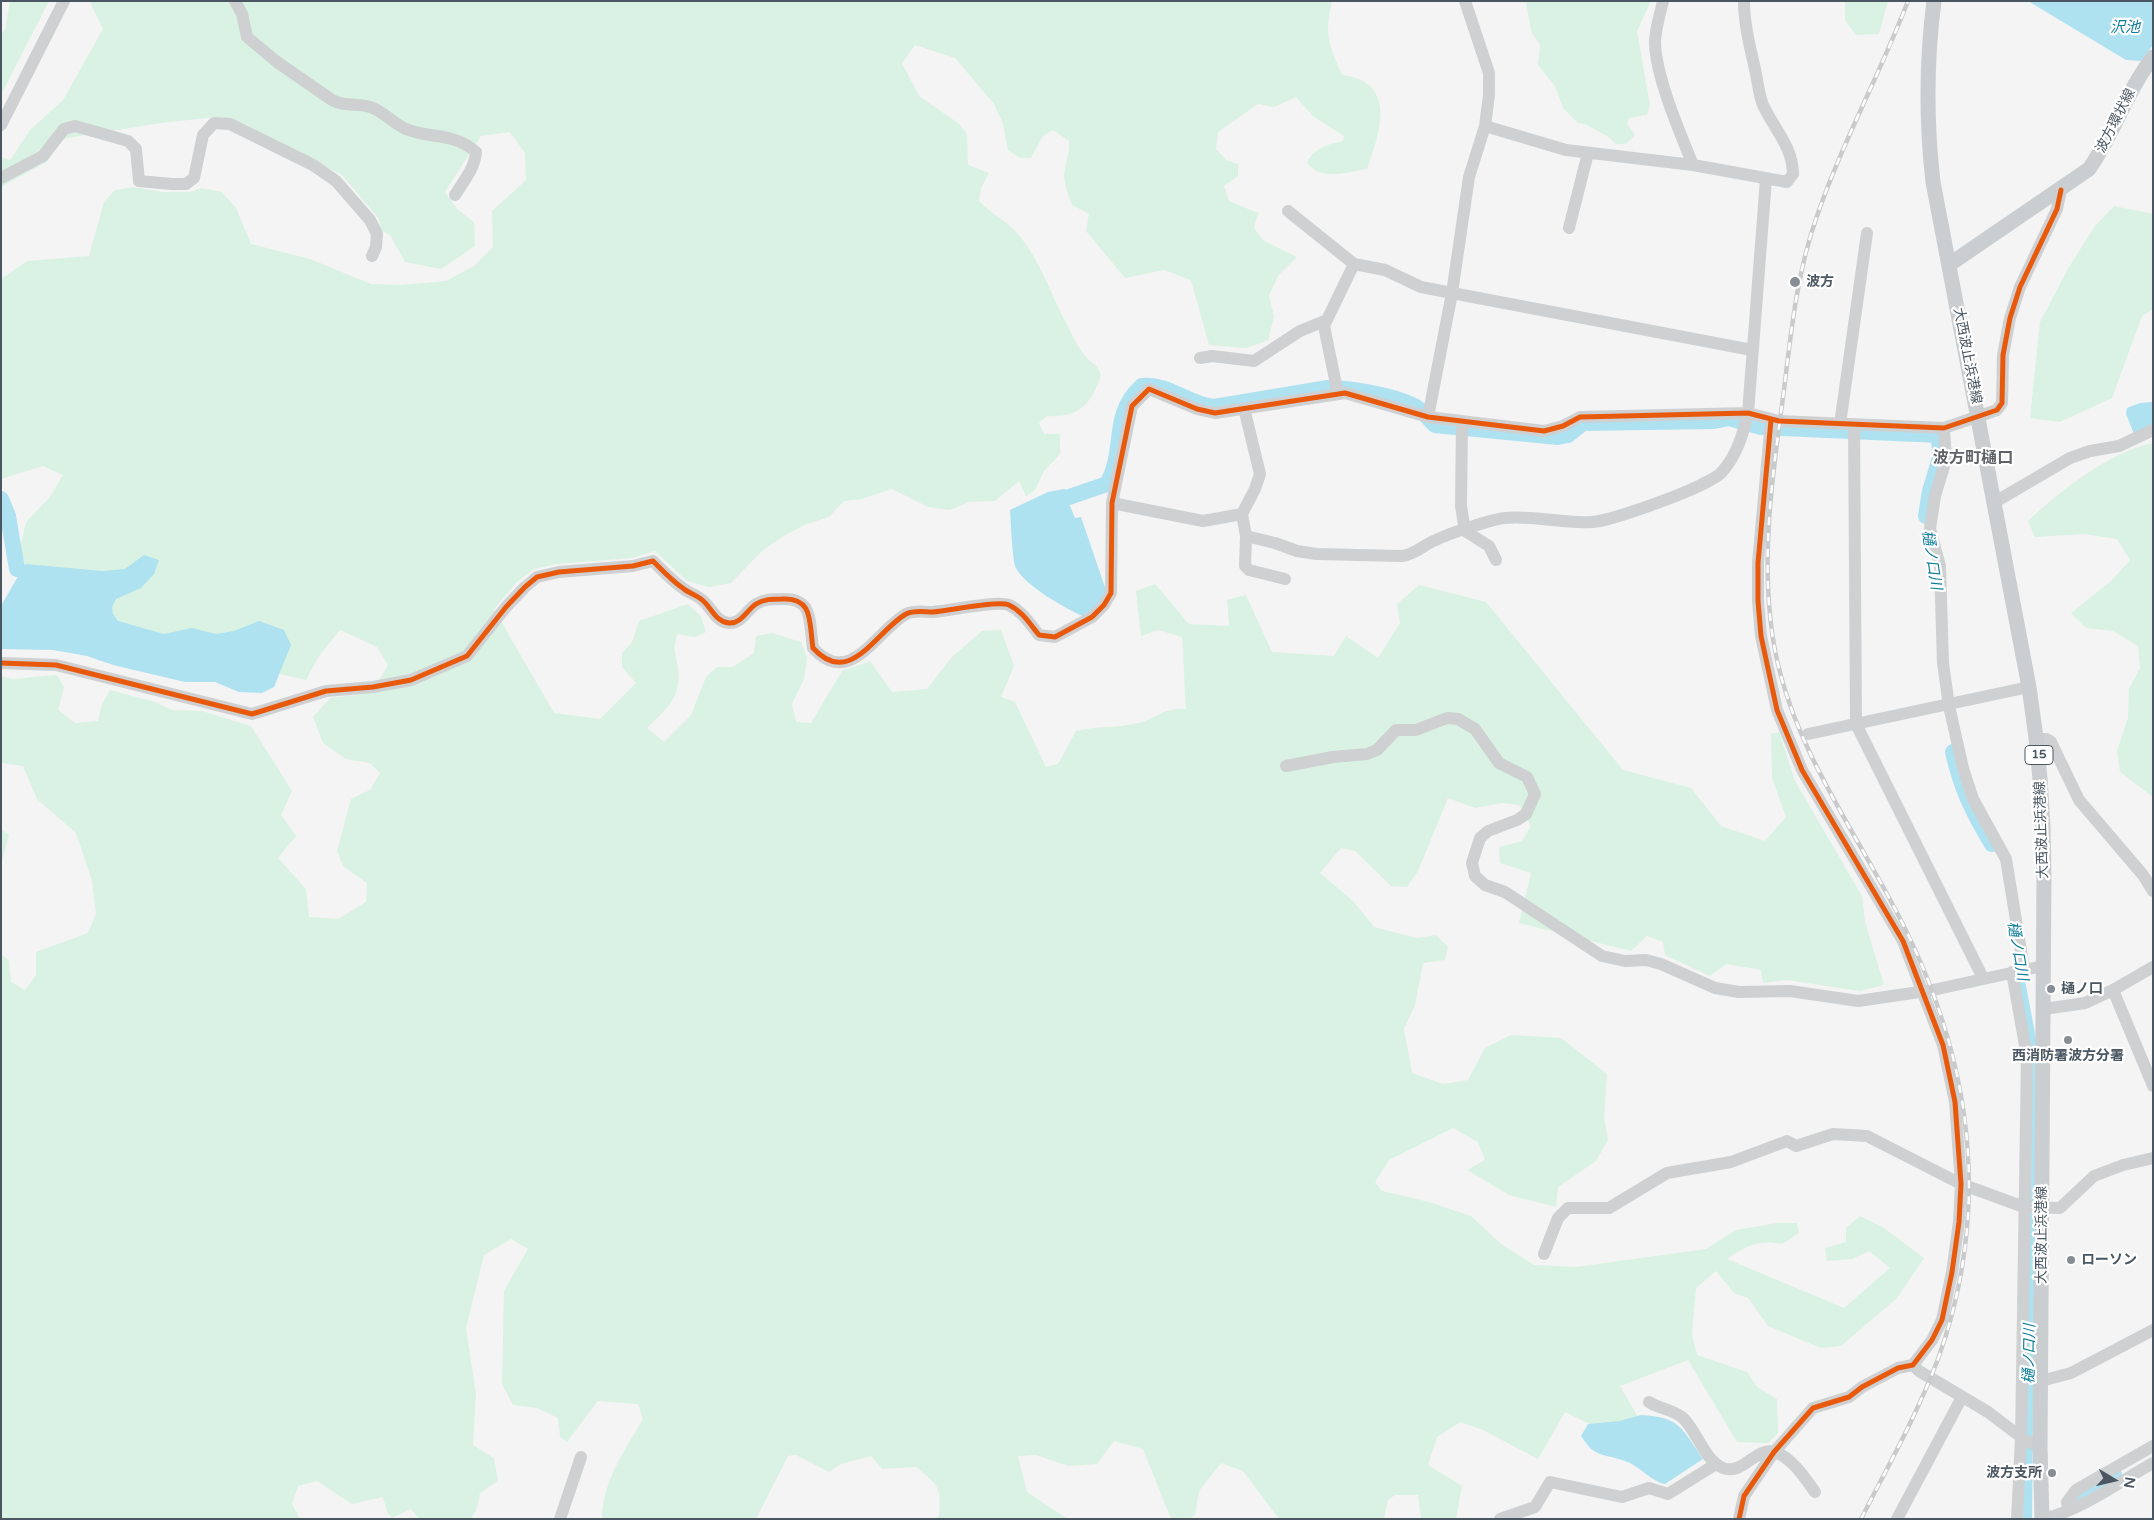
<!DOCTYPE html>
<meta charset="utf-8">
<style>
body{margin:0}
#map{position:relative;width:2154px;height:1520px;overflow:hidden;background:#f4f4f4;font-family:"Varela Round",sans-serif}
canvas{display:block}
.frame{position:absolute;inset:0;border:2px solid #4a5661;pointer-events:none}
.north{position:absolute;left:2089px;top:1455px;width:50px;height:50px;-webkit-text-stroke:4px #fff;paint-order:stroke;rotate:99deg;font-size:14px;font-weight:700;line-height:20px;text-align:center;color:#4a5661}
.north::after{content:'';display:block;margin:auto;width:18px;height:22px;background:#4a5661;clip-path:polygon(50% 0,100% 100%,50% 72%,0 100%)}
</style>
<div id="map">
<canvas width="2154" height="1520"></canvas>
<div class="frame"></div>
<div class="north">N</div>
</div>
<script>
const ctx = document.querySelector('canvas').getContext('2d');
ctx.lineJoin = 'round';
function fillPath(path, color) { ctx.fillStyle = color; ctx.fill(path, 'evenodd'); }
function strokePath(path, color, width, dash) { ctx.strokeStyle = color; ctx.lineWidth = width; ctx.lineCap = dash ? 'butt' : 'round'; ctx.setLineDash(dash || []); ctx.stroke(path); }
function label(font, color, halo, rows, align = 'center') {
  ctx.font = font + ' "Varela Round","Noto Sans JP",sans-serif'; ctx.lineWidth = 4.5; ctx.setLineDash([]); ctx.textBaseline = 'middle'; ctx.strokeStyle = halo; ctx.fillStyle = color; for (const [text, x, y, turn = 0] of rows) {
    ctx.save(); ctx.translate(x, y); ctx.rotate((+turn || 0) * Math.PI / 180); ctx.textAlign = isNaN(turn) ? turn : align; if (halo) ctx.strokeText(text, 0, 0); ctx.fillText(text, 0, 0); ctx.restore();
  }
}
fillPath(new Path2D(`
 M10,1h39l-48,94v-61l4,-5z
 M92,1h1240c-8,31 -3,45 10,74 56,7 38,58 25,94 -20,3 -48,13 -60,-7 9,-15 20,-17 36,-21l1,-5 -31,-20 -17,-19 -22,10 -16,-3 -40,28 -2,17 10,11 12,4v12l-14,10 5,15 29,12 -4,15 10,13 33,16 -19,19 -9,19 5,22 -6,23 -21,8 -38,-3 -18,-65 -27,-10 -39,8 -39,-47 3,-17 -17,-9c-4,-12 -10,-24 -7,-38 2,-10 5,-15 4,-26l-16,-11 -10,6 -12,22h-11l-12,-8 -5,-26 -9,-20 -39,-46 -40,-13 -13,18 17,33 39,27 9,11 1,31 21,8 -8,15 -2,13c10,10 20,16 30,24 27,23 42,70 58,100 5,10 12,25 20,33 8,8 9,5 14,17 -9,28 -21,43 -54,41l-8,7 5,11h16v20l-16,17 -9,19 -9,6 -7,-15 -24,20 -26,1 -19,8 -22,-3 -36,-18 -30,10 -18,2 -15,16 -25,8 -22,12 -20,14 -31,32 -22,4 -22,-6 -32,-30 -23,7 -75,6 -23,5 -17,13 -23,27 60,104 46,6 36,-36 -14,-16v-14l10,-11 7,-21 49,-17 13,12 5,16 -11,5 -18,-3c-5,20 -1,17 1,35 4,29 -13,41 -31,59l17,14 27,-27 15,-38 11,-10h16l21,-14 2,-17 16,-3 29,9 6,16 -3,21 -12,25 4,18 15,1 31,-52 28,-10 22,31 35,-3 25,-32 30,-26 19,-1 13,36 -13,31 14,5 31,65 12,-3 18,-33c21,-5 42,-3 62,-8 21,-5 22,-15 48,-14l-4,-72 -24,-7 -17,6 -5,-45 19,-7 34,40 40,2 -2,-26 19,-5 26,57 62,4 12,-20 32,22 22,-35 -3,-19 22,-19 67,17 137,168 68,18 30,38 44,15 21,-24 -14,-39 -1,-44 8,-2 16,49 67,115 3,26 19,63 -24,6 -73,-11 -24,3 -2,-13 -35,-6 -16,12 -45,-21 -2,-13 -16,-6 -16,15 -112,-28 12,-50 -31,-10 -1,-16 23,-6 9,-15 -12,-21 -17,-2 -27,5 -27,-10 -30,73 -11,16 -16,-1 -36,-35 -14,-3 -21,25 33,28 21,26 43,11 19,-3 12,12 -3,13 -22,3 -8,42 -11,24 8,44 31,11 25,-4 17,-32 26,-13 50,3 46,36 -3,43 4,23 -12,21 -38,26 -2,20 -47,-12 -42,-25 18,-10 -7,-18 -25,-14 -64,32 -14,22 7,9 47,11 42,14 30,28 33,21 42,2 130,-18 30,-19 41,-7h20l2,10 -17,11c-21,-5 -38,2 -55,15l117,49 46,-40 -21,-17 -17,8 -25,2 -2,-13 21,-6v-14l14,-12 24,12 40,30 -27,40 -56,48 -20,2 -53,-22 -20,-28 -14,-5 -18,-22 -20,17 -4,46 5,21 50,17 10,15 20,12 1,34 -10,10 -31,-1 -49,-82 -68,26 19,33 -43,8 -31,-15 -27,47 -55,-29 -23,-8 -23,15 -9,28 34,21 -6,33h-35l-3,-24h-23l-7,5 -4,19h-105l-36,-48 -22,-8 -22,28 -4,24 -6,4h-18l-28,-70 -29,-8 -17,23 -28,2 -33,-11 -18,1 9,36 41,27h-135l6,-3c3,-29 -1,-31 -23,-49l-34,2 -11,-13 -30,8 -12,8 -33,-17 -8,1 -32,63h-154c1,-39 22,-67 41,-100l-5,-15 -40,-3 -31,41 -7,-5 -2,-19 -21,-10 -24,-3 -11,-21 2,-93 24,-42 -17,-10 -27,16 -18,73 10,66 -3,51 21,13 4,23 -18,12 -3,15 -6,11h-52l-8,-10 -19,9 -5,-6 -4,-15 -31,7 -35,-23 -19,5 -6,18 8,15h-299v-565l8,6 2,22 14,8 11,-15v-23l52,-19 8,-19 -4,-33 -16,-48 -39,-34 -14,-33 -22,-3v-87l11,3 45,-4 7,12 -6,23 17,13 23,-2 3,-15 9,-16 45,12 17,8 30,1 49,15 41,65 -11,24 15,21 -18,22 28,31 3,28 29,2 28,-17 1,-19 -24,-17 -6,-15 14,-52 19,-9 10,-17 -10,-10 -24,-4 -23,-16 -10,-26 17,-19 42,-5 16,-28 -11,-18 -37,-17 -21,26 -13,24 -26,-6 -12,-23 -99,-4 -141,-71 -8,-28 6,-26 24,-25 13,-22 -20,-9 -42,13v-200l26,-18 62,-5 15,-54 11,-12 19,-3 28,5h28l11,-4 21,4 14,16 15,36 59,15 61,25 31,1 44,-4 28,-15 19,-19 -1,-36 34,-31 -1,-27 -15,-21 -29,4 -36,56 12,17 17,13 1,24 -34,23 -36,-7 -15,-27 -9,-5 -2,-11 -37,-44 -108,-56 -18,-2 -55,6 -100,16 -14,23 -44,24 -2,7v-36l9,3 20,-30 33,-30 40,-71 -12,-24z
 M1526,1h125l-14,30 13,74 -3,10 -18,3 -2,6 8,11 -9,9h-10l-9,-8 -22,-12 -7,-1 -15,-15 -8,-22 -17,-21 2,-20 -9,-14z
 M1845,1h43l-9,33 -23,1 -11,-15z
 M2114,206l39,8v95l-11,7 -30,82 -52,24 -30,-4 10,-96 29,-55 26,-41z
 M2153,443v354l-33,-25 -3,-21 11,-33 1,-29 11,-21 -2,-22 -25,-15 -27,-3 -15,-15 40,-32 19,-21 -13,-21 -33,-5 -49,3 -7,-16c30,-29 83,-70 125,-78z
 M1,830l8,4 -8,31z`), '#d9f2e3');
fillPath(new Path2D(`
 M2028,1h125v44l-12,16 -15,-1z
 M2152,402l1,26 -19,6 -8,-20 1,-6 13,-5z
 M1064,489l6,2 3,8 -5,2 7,17 6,-1 26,76 -8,13 -17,10c-17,-8 -58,-31 -66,-48 -4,-8 -5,-46 -6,-58l38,-18z
 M144,555l15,5 -5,14 -13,14 -25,11 -4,8 1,7 5,7 46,13 28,-6 24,6 18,-3 25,-10 25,9 7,15 -17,42 -12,6 -23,-1 -24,-10h-30l-72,-17 -26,-9 -34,-6 -52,-1v-43l24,-42 77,7 23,-2z
 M2024,975l13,69 -5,475h-11l6,-397 -12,-145z
 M1641,1415c40,2 41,14 62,44l-38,25c-13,-2 -25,-18 -40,-23 -12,-5 -24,-4 -34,-12 -4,-4 -7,-9 -10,-13l7,-12 32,-3z`), '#aee2f0');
strokePath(new Path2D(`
 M1069,497l38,-13c20,-35 2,-68 35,-98 27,-3 46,19 72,21l114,-19c22,0 64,7 84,17 10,4 16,13 23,20l123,12 10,-2 15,-12 131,-2 15,-3 32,9 178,8 1,23 -10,33 -4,25
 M1,499l7,17 9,53
 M1953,752c8,36 20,61 39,92
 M2076,1498l38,-23`), '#aee2f0', 16);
strokePath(new Path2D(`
 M235,1l7,13 5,23 30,25 55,38c14,8 27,2 41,8 12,5 21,16 33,21 25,10 47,3 70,23 -1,16 -13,30 -21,43
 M1663,1c-3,14 -8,28 -8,42 1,34 25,90 38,122
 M1,125l63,-124
 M1485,126l81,24 127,15 94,17 6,-8c0,-27 -19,-45 -30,-69 -4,-10 -5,-21 -7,-31 -5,-24 -12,-48 -12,-73
 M1,178l42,-22 21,-27 11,-3 53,15 8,8 3,32 33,3h14l8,-6 9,-43 11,-12 16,1 83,41 23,16 34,39 7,14 -1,13 -4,9
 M1288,211l66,53
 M1569,228l19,-75
 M1200,358l12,-2 42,5 46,-30 27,-11
 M1338,394l-14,-68 30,-62 31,6 36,17 31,6 17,-116 16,-51 4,-31v-22l-24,-72
 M1244,408l16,66 -5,15 -13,25 4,22 29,7 22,8 19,3 86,2c14,-2 21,-11 34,-16 11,-6 57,-21 69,-22 28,-3 58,6 87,4 20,-1 118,-36 130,-50 15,-17 21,-38 26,-59l18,-234
 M1428,417l24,-124 300,57
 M1462,423l-1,83 4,25 24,15 7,14
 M1840,424l27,-191
 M1854,424l2,300 127,254
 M1944,428l2,32 -11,36 -5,33 10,37 3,97 6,43 14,62 10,31 33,60 18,110
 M1995,502l75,-44 20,-7 29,-5 34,-16
 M1112,503l91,18 39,-7
 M1246,536l-1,30 4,4 36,9
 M1,663l55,2 196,49 74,-23 47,-4 38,-7 56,-24 39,-49 19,-20 12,-10 22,-5 74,-6 20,-5c10,10 19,20 31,28 5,4 12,6 17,10 10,7 14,23 28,24 12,1 18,-13 27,-19 8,-5 16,-5 26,-5 32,-2 27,24 31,49 37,41 63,-17 93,-34 8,-4 18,-2 27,-2 16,-1 64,-12 76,-7 13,6 21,19 30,30l16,2 37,-20 12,-12 7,-12 1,-90 20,-97 17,-17 48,20 18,4 130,-20 83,24 116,14 19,-5 17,-9 168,-4 31,8 165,7 53,-18 5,-7 1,-48 7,-37 10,-31 37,-78 4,-19
 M1808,734l221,-47
 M2038,739h8l5,3 28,58 64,75 10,16
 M1286,766l47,-9 34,-3 10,-4 19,-20h20l31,-12 11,1 17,10 24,34 28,14 8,17 -9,20 -9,6 -29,11 -8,7 -8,25 3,13 10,9 20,7 97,64 23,5 21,-1 15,4 54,24 24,4 51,-1 68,10 75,-11 110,-24
 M2012,972l15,85 -6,381 -4,81
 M2113,990l40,96
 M2044,1009l41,-6 28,-13 40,-23
 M1544,1254l14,-36 10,-10h41l58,-35 64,-11 56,-21 9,5 37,-12 34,2 94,48 63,23 36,1 34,-32 29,-11 30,-7
 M1913,1365l6,6 69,41 37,28 15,7
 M2041,1381l30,-8 82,-43
 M1649,1402c10,7 24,7 34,16 14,13 21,42 40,50 20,8 33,-22 52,-16 17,6 30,26 40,40
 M2068,1509l-1,-7 9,-12 77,-44
 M560,1519l21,-62
 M1500,1519l35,-12 15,-25 72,15 27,-9 19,6 48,-30
 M1739,1519l5,-23 30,-44 39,-44 36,-11 13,-10 36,-19 15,-3 19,-25 10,-20 10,-48 7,-50 2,-38 -6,-82 -12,-57 -40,-104 -101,-171 -25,-60 -16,-74 -3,-35v-38l13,-143
 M1897,1519l65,-122
 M2043,1519c39,-9 76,-37 110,-56`), '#ced0d2', 12);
strokePath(new Path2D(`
 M1934,1c-8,62 -8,120 -1,181l96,505c10,63 15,125 15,188l-4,572 2,72
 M1950,264l139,-95c25,-35 37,-77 64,-112`), '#caced1', 15);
const rail = new Path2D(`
 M1861,1519c27,-53 56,-104 77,-160 58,-162 31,-317 -51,-465 -45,-83 -99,-160 -114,-255 -13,-83 0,-167 11,-249 7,-58 13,-118 33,-174 25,-73 63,-142 91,-215`);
strokePath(rail, '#c9cacc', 4.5);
strokePath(rail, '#fff', 2.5, [8]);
strokePath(new Path2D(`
 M1,663l55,2 196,49 74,-23 47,-4 38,-7 56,-24 39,-49 19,-20 12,-10 22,-5 74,-6 20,-5c10,10 19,20 31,28 5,4 12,6 17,10 10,7 14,23 28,24 12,1 18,-13 27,-19 8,-5 16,-5 26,-5 32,-2 27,24 31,49 37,41 63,-17 93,-34 8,-4 18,-2 27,-2 16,-1 64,-12 76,-7 13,6 21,19 30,30l16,2 37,-20 12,-12 7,-12 1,-90 20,-97 17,-17 48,20 18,4 130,-20 83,24 116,14 19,-5 17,-9 168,-4 31,8 165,7 53,-18 5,-7 1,-48 7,-37 10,-31 37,-78 4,-19
 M1739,1519l5,-23 30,-44 39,-44 36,-11 13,-10 36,-19 15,-3 19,-25 10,-20 10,-48 7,-50 2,-38 -6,-82 -12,-57 -40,-104 -101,-171 -25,-60 -16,-74 -3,-35v-38l13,-143`), '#e8590c', 5);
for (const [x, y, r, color] of [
 [1795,282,6,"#868d94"],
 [2051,989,5,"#868d94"],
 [2068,1040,5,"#868d94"],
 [2071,1260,5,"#868d94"],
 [2052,1473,5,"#868d94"]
]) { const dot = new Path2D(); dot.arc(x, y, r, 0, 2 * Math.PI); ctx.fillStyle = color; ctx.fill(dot); strokePath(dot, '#fff', 2); }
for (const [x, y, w] of [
 [2039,755,28]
]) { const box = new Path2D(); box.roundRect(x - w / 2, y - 9.5, w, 19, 4); ctx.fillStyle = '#fff'; ctx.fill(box); strokePath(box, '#4a5661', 1); }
label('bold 12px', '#4a5661', null, [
 ["15",2039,755]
]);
label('14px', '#4a5661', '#fff', [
 ["波方環状線",2116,121,-63],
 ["大西波止浜港線",1967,356,79],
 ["大西波止浜港線",2042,830,-92],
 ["大西波止浜港線",2042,1235,-90]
]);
label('bold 14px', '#4a5661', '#fff', [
 ["波方",1806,282],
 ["樋ノ口",2061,989],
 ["西消防署波方分署",2068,1056,"center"],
 ["ローソン",2081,1260],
 ["波方支所",2042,1473,"right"]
], 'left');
label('italic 15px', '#0c7c9b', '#fff', [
 ["沢池",2125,28],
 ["樋ノ口川",1931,560,81],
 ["樋ノ口川",2017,951,80],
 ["樋ノ口川",2030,1354,-89]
]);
label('bold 16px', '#5f6368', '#fff', [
 ["波方町樋口",1973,459]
]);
</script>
